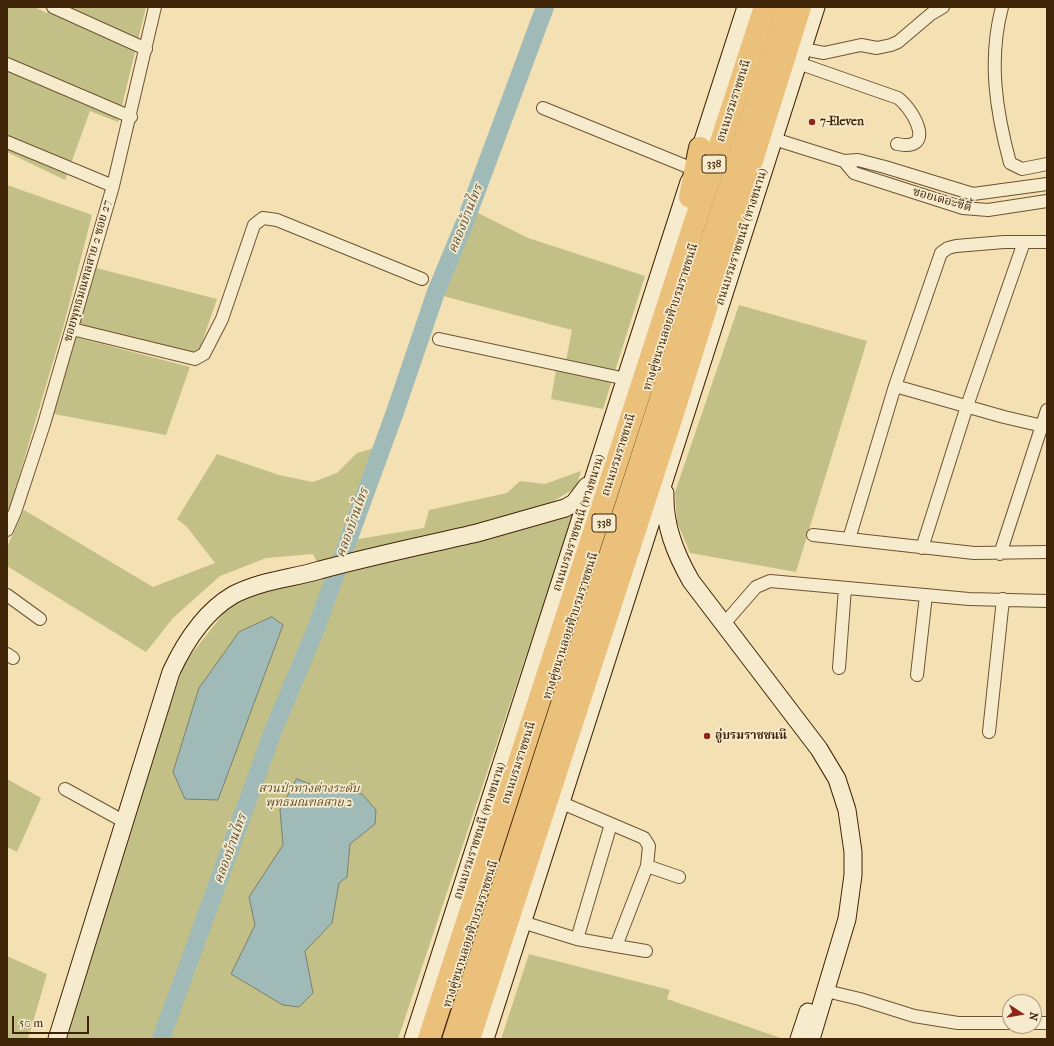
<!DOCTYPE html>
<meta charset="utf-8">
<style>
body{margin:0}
#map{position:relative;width:1054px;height:1046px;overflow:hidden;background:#f3e0b3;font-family:"IM FELL French Canon",serif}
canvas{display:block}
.frame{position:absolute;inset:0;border:8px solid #402407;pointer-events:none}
.north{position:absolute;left:1002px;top:994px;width:40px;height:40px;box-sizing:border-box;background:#f7ebce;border:1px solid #ae9b7e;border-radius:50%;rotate:102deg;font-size:11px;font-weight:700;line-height:16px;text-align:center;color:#402407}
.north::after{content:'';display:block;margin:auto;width:14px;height:18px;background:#8f2418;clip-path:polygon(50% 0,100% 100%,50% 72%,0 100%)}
.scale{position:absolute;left:12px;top:1016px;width:77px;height:18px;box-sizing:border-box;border:2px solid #402407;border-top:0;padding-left:5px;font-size:12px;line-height:14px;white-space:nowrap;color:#402407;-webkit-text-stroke:3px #f7ebce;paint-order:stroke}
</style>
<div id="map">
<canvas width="1054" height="1046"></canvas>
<div class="frame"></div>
<div class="north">N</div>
<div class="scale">50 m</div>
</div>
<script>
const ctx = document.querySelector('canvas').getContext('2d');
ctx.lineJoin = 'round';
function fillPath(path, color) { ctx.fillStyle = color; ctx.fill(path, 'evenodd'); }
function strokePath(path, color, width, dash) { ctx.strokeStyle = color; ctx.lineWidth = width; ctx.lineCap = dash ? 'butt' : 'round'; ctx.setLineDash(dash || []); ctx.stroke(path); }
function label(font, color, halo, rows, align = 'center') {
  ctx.font = font + ' "IM FELL French Canon","Noto Serif Thai",serif'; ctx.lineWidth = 3.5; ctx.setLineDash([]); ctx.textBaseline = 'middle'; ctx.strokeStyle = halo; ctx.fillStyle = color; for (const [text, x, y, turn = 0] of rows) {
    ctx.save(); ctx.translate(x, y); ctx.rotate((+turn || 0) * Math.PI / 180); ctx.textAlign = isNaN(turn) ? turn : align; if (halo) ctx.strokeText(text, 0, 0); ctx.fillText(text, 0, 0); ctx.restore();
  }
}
fillPath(new Path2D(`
 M7,7h27l13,6 3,-6h96l-28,115 -28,-11 -25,69 -58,-28z
 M7,185l85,30 -29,113 -56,189z
 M476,212l52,26 117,38 -42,133 -52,-10 5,-29 8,1 8,-41 -129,-34z
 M96,268l121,31 -17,49 -7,6 -115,-27z
 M739,305l128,36 -71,231 -106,-19 -13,-31 -2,-30z
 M75,337l115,30 -24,68 -112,-21z
 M374,448l-39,112 -17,5 -5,-11 -47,4 -46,18 -47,42 -27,34 -139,-86v-19l17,-37 129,77 62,-24 -28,-36 -10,-8 40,-65 62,21 34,7 24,-9 20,-20z
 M581,471l-5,17 -35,20 -186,47 -2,-15 71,-12 5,-18 78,-17 13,-12 25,3z
 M574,512l-176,527h-334l92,-293 29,-84 46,-58 50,-21z
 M7,779l34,19 -24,54 -10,-5z
 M529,954l141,36 -3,9 117,40h-283z
 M7,956l40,18 -19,65h-21z`), '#c3c087');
const water = new Path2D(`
 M272,617l11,8 -65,175 -33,-1 -12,-27 26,-84 40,-56z
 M297,779l29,11 36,4 14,16 -1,14 -25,20 -3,33 -8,6 -7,40 -27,28 8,42 -14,14 -16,-2 -52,-31 24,-49 -6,-28 34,-52 -3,-35z`);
fillPath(water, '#a0bbb7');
strokePath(water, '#7a7f71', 1);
strokePath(new Path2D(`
 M161,1039l112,-308 42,-100 80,-219 41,-120 29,-70 80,-215`), '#a0bbb7', 18);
const street = new Path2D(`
 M53,7l93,42
 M1002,7c-14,53 -6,104 8,156l12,6 25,-5
 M803,49l21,4 37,-8 16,3 14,-3 7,-3 33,-28 12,-7
 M798,63l100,35c16,12 39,54 -1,46
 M7,64l124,53
 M543,108l150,61
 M774,139l70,22 14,-1 27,7 88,27 74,-10
 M7,142l106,44
 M844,161l10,12 109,35 25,2 59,-9
 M72,329l123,30 9,-5 18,-35 32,-94 9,-7 14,2 145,59
 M439,339l187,40
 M895,386l109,31 43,10
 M7,530l8,-18 29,-88 69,-238 42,-179
 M813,535l161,18 73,-1
 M849,539l46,-153 46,-133 7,-5 8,-2 48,-4h43
 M922,548l45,-142 57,-164
 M1000,554l47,-144
 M7,595l33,24
 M723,625l33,-38 14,-6 199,18 78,2
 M7,654l6,4
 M839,668l6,-80
 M917,675l9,-80
 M989,732l14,-133
 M65,789l60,33
 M647,866l32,11
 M522,922l55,17 39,7 31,-80 2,-20 -5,-8 -82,-35
 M577,939l34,-115
 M616,946l30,5
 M826,991l34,8 54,17 44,7h52
 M1034,1023h13`);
const secondary = new Path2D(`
 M697,159l49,-152
 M665,493c-1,32 10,60 26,88l128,168 18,30 10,31 6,42v23l-6,44 -36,120
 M57,1039l114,-367c14,-30 33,-60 62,-77 29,-15 57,-16 87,-25 52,-14 105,-25 157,-37 29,-8 59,-17 88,-25l9,-5 13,-17
 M413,1039l276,-857
 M485,1039l331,-1032
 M799,1039l9,-27`);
const primary = new Path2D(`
 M452,1039l334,-1032`);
const highway = new Path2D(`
 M690,197l10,-49
 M429,1039l336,-1032
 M469,1039l205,-629 126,-403`);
strokePath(street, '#6d5332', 14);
strokePath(secondary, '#402407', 19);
strokePath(primary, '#402407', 21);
strokePath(highway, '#402407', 24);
strokePath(street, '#f7ebce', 12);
strokePath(secondary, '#f7ebce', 17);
strokePath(primary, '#eac07a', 19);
strokePath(highway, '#eac07a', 22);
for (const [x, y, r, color] of [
 [812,122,4,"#8f2418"],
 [707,736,4,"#8f2418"]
]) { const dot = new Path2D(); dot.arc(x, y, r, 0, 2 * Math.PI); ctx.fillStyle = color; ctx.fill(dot); strokePath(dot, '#f7ebce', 1.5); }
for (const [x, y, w] of [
 [714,164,24],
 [604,523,24]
]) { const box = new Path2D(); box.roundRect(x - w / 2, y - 9, w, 18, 3); ctx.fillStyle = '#f7ebce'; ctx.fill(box); strokePath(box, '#402407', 1); }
label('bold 11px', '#402407', null, [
 ["338",714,164],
 ["338",604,523]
]);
label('12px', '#402407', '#f7ebce', [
 ["ถนนบรมราชชนนี",734,101,-72],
 ["ซอยเดอะซิตี้",942,200,16],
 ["ถนนบรมราชชนนี (ทางขนาน)",742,237,-72],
 ["ซอยพุทธมณฑลสาย 2 ซอย 27",88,271,-74],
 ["ทางคู่ขนานลอยฟ้าบรมราชชนนี",671,317,-72],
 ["ถนนบรมราชชนนี",619,455,-72],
 ["ถนนบรมราชชนนี (ทางขนาน)",579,523,-72],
 ["ทางคู่ขนานลอยฟ้าบรมราชชนนี",571,626,-72],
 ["ถนนบรมราชชนนี",519,763,-72],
 ["ถนนบรมราชชนนี (ทางขนาน)",480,831,-72],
 ["ทางคู่ขนานลอยฟ้าบรมราชชนนี",471,934,-72]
]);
label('bold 12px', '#402407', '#f7ebce', [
 ["7-Eleven",820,122],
 ["อู่บรมราชชนนี",715,736]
], 'left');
label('italic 12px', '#614b27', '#f7ebce', [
 ["สวนป่าทางต่างระดับ",309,789],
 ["พุทธมณฑลสาย 2",309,803]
]);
label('italic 13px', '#5d513c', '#f7ebce', [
 ["คลองบ้านไทร",466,219,-68],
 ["คลองบ้านไทร",353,523,-70],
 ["คลองบ้านไทร",231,849,-70]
]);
</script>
